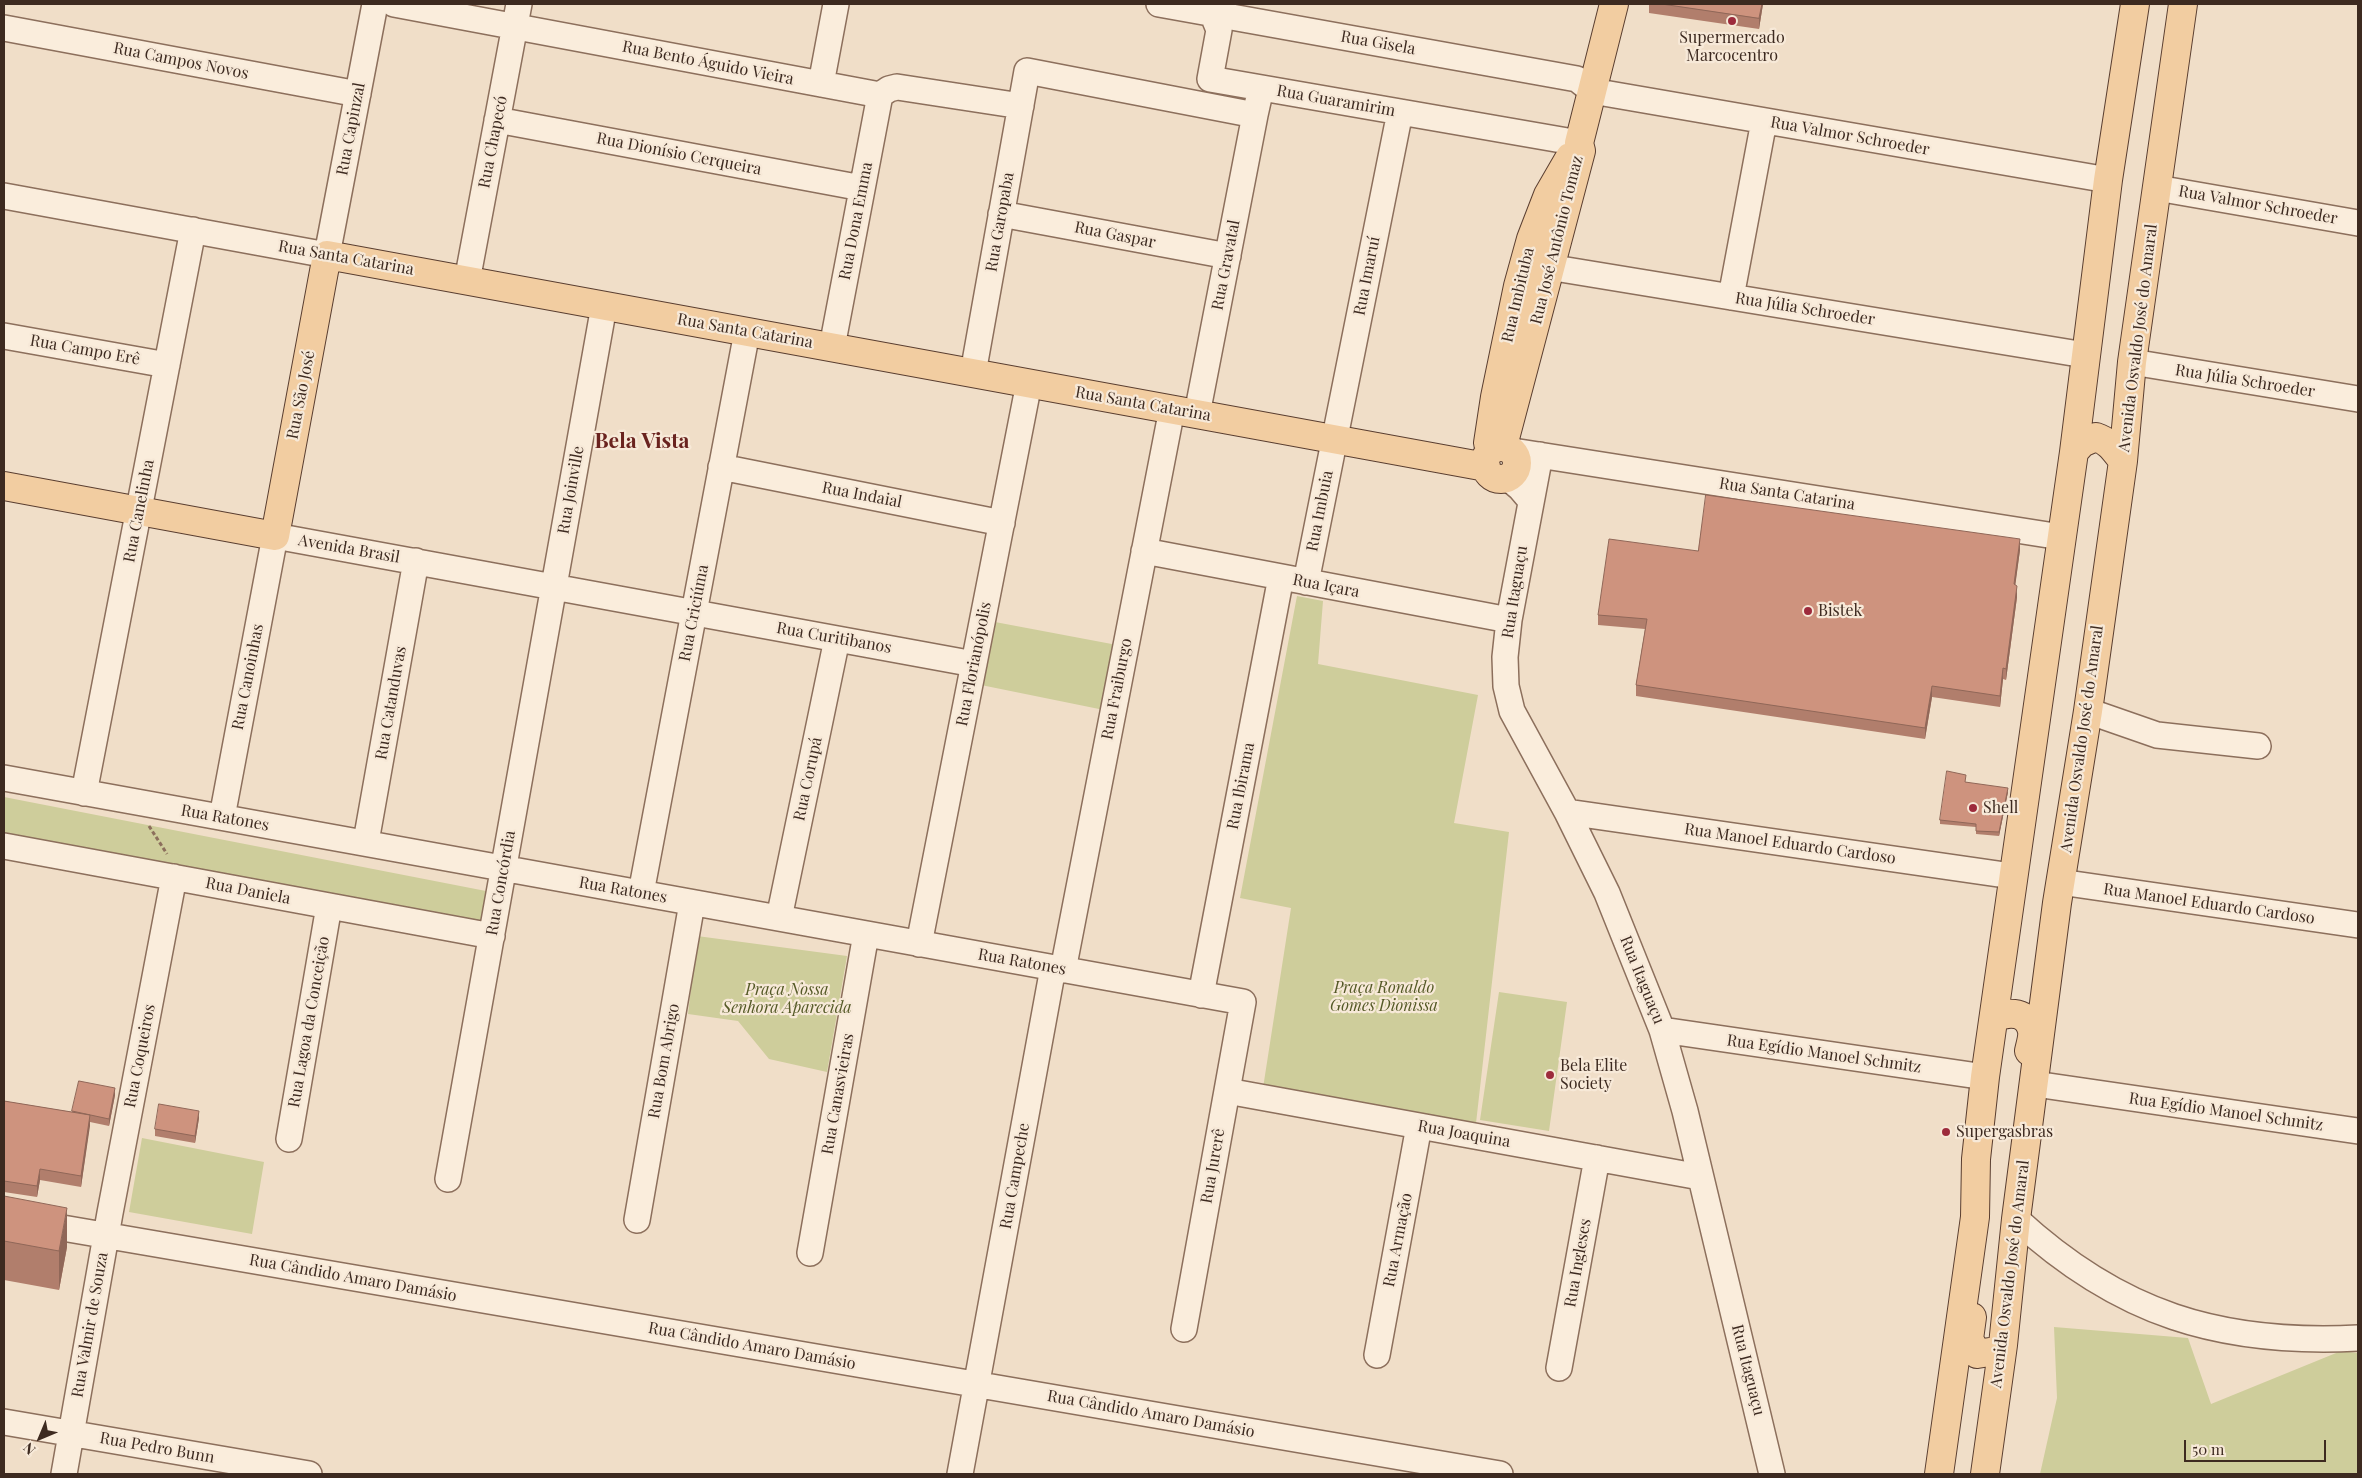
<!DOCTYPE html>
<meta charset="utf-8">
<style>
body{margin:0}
#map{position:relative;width:2362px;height:1478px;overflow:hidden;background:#f0dec8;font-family:"Playfair Display",serif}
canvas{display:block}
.frame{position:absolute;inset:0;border:5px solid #3d2a20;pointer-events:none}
.north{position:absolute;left:15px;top:1413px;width:50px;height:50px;-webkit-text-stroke:4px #f7e9d8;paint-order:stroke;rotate:225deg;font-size:14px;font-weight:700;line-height:20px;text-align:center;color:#3d2a20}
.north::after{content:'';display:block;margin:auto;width:18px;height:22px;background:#3d2a20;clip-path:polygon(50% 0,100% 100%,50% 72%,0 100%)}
.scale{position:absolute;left:2184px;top:1440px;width:142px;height:22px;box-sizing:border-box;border:2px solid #3d2a20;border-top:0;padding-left:6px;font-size:15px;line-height:18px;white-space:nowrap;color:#3d2a20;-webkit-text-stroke:4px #f7e9d8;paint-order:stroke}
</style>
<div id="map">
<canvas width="2362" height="1478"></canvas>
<div class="frame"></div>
<div class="north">N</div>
<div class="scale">50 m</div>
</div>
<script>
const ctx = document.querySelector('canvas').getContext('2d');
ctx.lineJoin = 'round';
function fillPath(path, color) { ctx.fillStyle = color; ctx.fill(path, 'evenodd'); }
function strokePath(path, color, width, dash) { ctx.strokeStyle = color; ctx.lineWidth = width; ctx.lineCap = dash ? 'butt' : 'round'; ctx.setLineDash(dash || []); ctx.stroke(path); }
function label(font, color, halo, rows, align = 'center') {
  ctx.font = font + ' "Playfair Display",serif'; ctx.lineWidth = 4.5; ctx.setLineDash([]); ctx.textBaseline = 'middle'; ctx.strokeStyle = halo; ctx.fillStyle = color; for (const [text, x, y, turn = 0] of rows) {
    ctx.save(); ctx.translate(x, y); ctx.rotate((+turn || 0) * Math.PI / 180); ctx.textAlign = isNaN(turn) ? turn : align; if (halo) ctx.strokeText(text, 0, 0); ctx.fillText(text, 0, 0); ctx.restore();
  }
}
fillPath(new Path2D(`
 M1297,596l26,5 -5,63 160,31 -24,128 55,9 -34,300 -212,-44 28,-180 -51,-10z
 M995,622l122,23 -13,65 -123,-25z
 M4,797l487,95 -5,33 -482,-88z
 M697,936l150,20 -20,116 -58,-13 -31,-38 -50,-7z
 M1499,992l68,10 -18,129 -69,-11z
 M142,1138l122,24 -12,72 -123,-22z
 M2054,1327l134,11 23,66 130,-53 17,2v121h-318l17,-76z`), '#cecd9b');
const minor = new Path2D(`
 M394,4l486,91 9,-6 8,-2 124,19
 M1159,4l418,75 15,12 516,89
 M1214,4l-2,9 7,17 -9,49 369,64
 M4,28l354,66
 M821,84l15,-80
 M497,120l365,68
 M2157,188l201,35
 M4,196l323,59 48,-251
 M1001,214l227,42
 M1530,264l555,91
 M467,281l52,-277
 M1731,297l33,-176
 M4,336l163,29
 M832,347l48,-252
 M2132,362l226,37
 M973,373l54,-302 228,44 6,-27
 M1197,414l58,-299
 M1513,451l548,86
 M1540,455l-31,165 -4,37 1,29 6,25 55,101 40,81 55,137 23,81 87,363
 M721,467l281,56
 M1508,478l12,10 11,13
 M1144,551l365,69
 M1306,582l94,-470
 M2088,711l69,24 101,11
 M4,778l1239,224 -59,327
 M84,793l109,-563
 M1567,812l445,64
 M222,817l53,-281 699,128
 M360,842l7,-6 49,-275
 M4,846l488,90
 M2060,882l298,43
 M641,893l106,-561
 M779,918l58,-279
 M919,944l110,-561
 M1063,970l109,-561
 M1201,995l80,-418
 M1662,1030l323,47
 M2035,1084l323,47
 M1227,1091l473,86
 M289,1139l40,-233
 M448,1179l156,-873
 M4,1218l1496,256
 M2016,1219c103,95 204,126 342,119
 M637,1220l55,-317
 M810,1253l56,-319
 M1377,1355l42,-229
 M1559,1368l38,-210
 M4,1422l305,52
 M64,1474l46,-261 64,-336
 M960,1474l93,-506`);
const major = new Path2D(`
 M1488,443l7,-46 23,-111 13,-47 17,-44 22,-38
 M1503,446l78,-295 -2,-8 35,-139
 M1485 463a16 16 0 1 1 32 0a16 16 0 1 1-32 0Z
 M2074,452l8,-9 14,-6c13,4 19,14 27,24
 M4,486l271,50 52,-281 1159,212
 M1994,1018c15,-7 34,-7 38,13 1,6 -2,15 -3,20
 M1972,1317l-3,22 8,15 19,-3 7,-6
 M1939,1474l36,-257 1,-58 9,-82 89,-625 34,-272 27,-176
 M1985,1474l18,-129 13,-126 41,-316 31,-192 35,-250 9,-99 51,-358`);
strokePath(minor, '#8c6f5c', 28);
strokePath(major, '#5a3e30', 30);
strokePath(new Path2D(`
 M149,826l18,28`), '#8c6f5c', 3, [4, 2.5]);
strokePath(minor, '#faeddc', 25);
strokePath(major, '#f2cda1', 28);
fillPath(new Path2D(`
 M1649,4h114l-4,25 -110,-16z
 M2020,550l-5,35 2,12 -11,83 -3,-1 -3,28 -68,-10 -7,42 -289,-43v-11l9,-56 -47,-4v-10l100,-64z
 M1966,782l42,10 -9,44 -23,-2v-7l-36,-3v-4z
 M79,1081l36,14 -6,31 -19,-4 -9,65 -41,-7 -3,17 -33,-5v-91l68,11z
 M199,1118l-4,25 -40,-7v-7z
 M4,1196l63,51 -8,43 -55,-10z`), '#b17e6c');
fillPath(new Path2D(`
 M1762,4h1l-4,25v-11z
 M2020,539v11l-6,45v-11z
 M2017,586v11l-11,83v-11z
 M2003,668v11l-3,28v-11z
 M1932,686v11l-7,42v-11z
 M2008,788v4l-9,44v-4z
 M115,1088v7l-6,31v-7z
 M199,1111v7l-4,25v-7z
 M90,1115v11l-9,61v-11z
 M40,1169v11l-3,17v-11z
 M67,1208v39l-8,43v-39z`), '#906758');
const building = new Path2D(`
 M1662,4h100l-3,14z
 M1706,495l314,44 -6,45 3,2 -11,83 -3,-1 -3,28 -68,-10 -7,42 -289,-43 11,-66 -49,-4 11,-76 89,12z
 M1947,771l19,4 -1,7 43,6 -9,44 -23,-1v-7l-36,-4z
 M79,1081l36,7 -6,31 -37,-8z
 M4,1101l86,14 -9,61 -41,-7 -3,17 -33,-5z
 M159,1104l40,7 -4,25 -40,-7z
 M4,1196l63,12 -8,43 -55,-10z`);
fillPath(building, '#ce937e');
strokePath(building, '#906758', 1);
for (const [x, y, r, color] of [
 [1732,21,5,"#9d2b3c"],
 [1808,611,5,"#9d2b3c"],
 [1973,808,5,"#9d2b3c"],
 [1550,1075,5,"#9d2b3c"],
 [1946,1132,5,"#9d2b3c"]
]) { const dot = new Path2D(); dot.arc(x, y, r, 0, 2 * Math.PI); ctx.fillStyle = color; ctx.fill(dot); strokePath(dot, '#f7e9d8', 2); }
label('16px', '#3d2a20', '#f7e9d8', [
 ["Supermercado",1732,38,"center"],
 ["Marcocentro",1732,56,"center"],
 ["Bistek",1818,611],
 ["Shell",1983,808],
 ["Bela Elite",1560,1066],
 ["Society",1560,1084],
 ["Supergasbras",1956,1132]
], 'left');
label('16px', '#3d2a20', '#f7e9d8', [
 ["Rua Gisela",1378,43,10],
 ["Rua Campos Novos",181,61,11],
 ["Rua Bento Águido Vieira",708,63,11],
 ["Rua Guaramirim",1336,101,10],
 ["Rua Capinzal",351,129,-79],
 ["Rua Valmor Schroeder",1850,136,10],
 ["Rua Chapecó",493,142,-79],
 ["Rua Dionísio Cerqueira",679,154,11],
 ["Rua Valmor Schroeder",2258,205,10],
 ["Rua Dona Emma",856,221,-79],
 ["Rua Garopaba",1000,222,-80],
 ["Rua Gaspar",1115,235,11],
 ["Rua José Antônio Tomaz",1557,240,-76],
 ["Rua Santa Catarina",346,258,10],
 ["Rua Gravatal",1226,265,-79],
 ["Rua Imaruí",1367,276,-79],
 ["Rua Imbituba",1518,295,-77],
 ["Rua Júlia Schroeder",1805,309,9],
 ["Rua Santa Catarina",745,331,10],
 ["Avenida Osvaldo José do Amaral",2138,338,-83],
 ["Rua Campo Erê",85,350,10],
 ["Rua Júlia Schroeder",2245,381,9],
 ["Rua São José",301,395,-79],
 ["Rua Santa Catarina",1143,404,10],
 ["Rua Joinville",571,490,-80],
 ["Rua Santa Catarina",1787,494,9],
 ["Rua Indaial",862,495,11],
 ["Rua Canelinha",139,511,-79],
 ["Rua Imbuia",1320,511,-79],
 ["Avenida Brasil",349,549,10],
 ["Rua Içara",1326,586,11],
 ["Rua Itaguaçu",1515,592,-81],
 ["Rua Criciúma",694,613,-79],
 ["Rua Curitibanos",834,638,10],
 ["Rua Florianópolis",974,664,-79],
 ["Rua Canoinhas",248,677,-79],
 ["Rua Fraiburgo",1117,689,-79],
 ["Rua Catanduvas",391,703,-80],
 ["Avenida Osvaldo José do Amaral",2082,739,-82],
 ["Rua Corupá",808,779,-78],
 ["Rua Ibirama",1241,786,-79],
 ["Rua Ratones",225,818,10],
 ["Rua Manoel Eduardo Cardoso",1790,844,8],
 ["Rua Concórdia",501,883,-80],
 ["Rua Ratones",623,890,10],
 ["Rua Daniela",248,891,11],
 ["Rua Manoel Eduardo Cardoso",2209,904,8],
 ["Rua Ratones",1022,962,10],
 ["Rua Itaguaçu",1642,980,68],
 ["Rua Lagoa da Conceição",309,1022,-80],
 ["Rua Egídio Manoel Schmitz",1824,1054,8],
 ["Rua Coqueiros",140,1056,-79],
 ["Rua Bom Abrigo",664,1061,-80],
 ["Rua Canasvieiras",838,1094,-80],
 ["Rua Egídio Manoel Schmitz",2226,1112,8],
 ["Rua Joaquina",1464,1134,10],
 ["Rua Jurerê",1213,1166,-80],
 ["Rua Campeche",1015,1176,-80],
 ["Rua Armação",1398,1240,-79],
 ["Rua Ingleses",1578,1263,-80],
 ["Avenida Osvaldo José do Amaral",2010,1274,-83],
 ["Rua Cândido Amaro Damásio",353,1278,10],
 ["Rua Valmir de Souza",90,1325,-80],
 ["Rua Cândido Amaro Damásio",752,1346,10],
 ["Rua Itaguaçu",1748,1370,76],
 ["Rua Cândido Amaro Damásio",1151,1414,10],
 ["Rua Pedro Bunn",157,1448,10]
]);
label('italic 16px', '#545926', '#f7e9d8', [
 ["Praça Ronaldo",1384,988],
 ["Gomes Dionissa",1384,1006],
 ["Praça Nossa",787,990],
 ["Senhora Aparecida",787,1008]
]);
label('bold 21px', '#6a231f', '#f7e9d8', [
 ["Bela Vista",642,441]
]);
</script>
